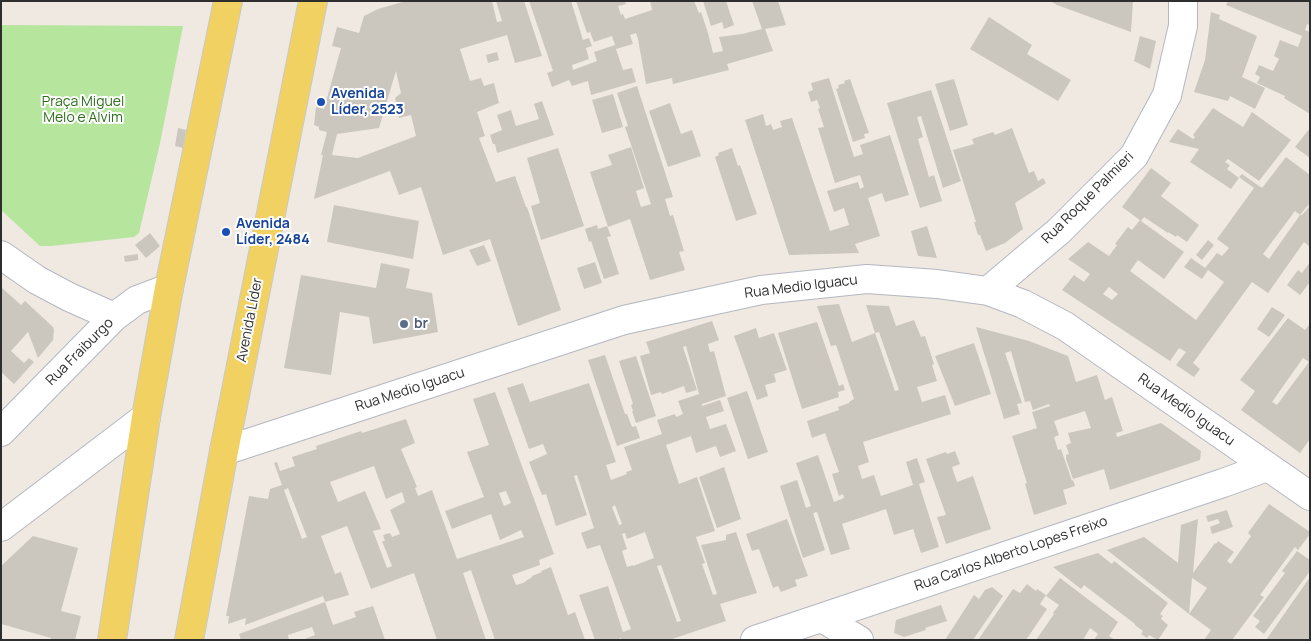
<!DOCTYPE html>
<meta charset="utf-8">
<style>
body{margin:0}
#map{position:relative;width:1311px;height:641px;overflow:hidden;background:#efe9e1;font-family:Manrope,sans-serif}
canvas{display:block}
.frame{position:absolute;inset:0;border:2px solid #2e2e2e;pointer-events:none}
</style>
<div id="map">
<canvas width="1311" height="641"></canvas>
<div class="frame"></div>
</div>
<script>
const ctx = document.querySelector('canvas').getContext('2d');
ctx.lineJoin = 'round';
function fillPath(path, color) { ctx.fillStyle = color; ctx.fill(path, 'evenodd'); }
function strokePath(path, color, width, dash) { ctx.strokeStyle = color; ctx.lineWidth = width; ctx.lineCap = dash ? 'butt' : 'round'; ctx.setLineDash(dash || []); ctx.stroke(path); }
function label(font, color, halo, rows, align = 'center') {
  ctx.font = font + ' Manrope,sans-serif'; ctx.lineWidth = 4; ctx.setLineDash([]); ctx.textBaseline = 'middle'; ctx.strokeStyle = halo; ctx.fillStyle = color; for (const [text, x, y, turn = 0] of rows) {
    ctx.save(); ctx.translate(x, y); ctx.rotate((+turn || 0) * Math.PI / 180); ctx.textAlign = isNaN(turn) ? turn : align; if (halo) ctx.strokeText(text, 0, 0); ctx.fillText(text, 0, 0); ctx.restore();
  }
}
fillPath(new Path2D(`
 M1,25l182,1 -23,117 -21,90 -5,4 -83,9h-11l-39,-36z`), '#b6e59e');
fillPath(new Path2D(`
 M406,1h86l5,21 5,-1 -6,-20h28l18,55 -27,7 -8,-28 -47,14 10,32 11,-3 3,8 10,-3 5,20 -22,9 8,24 -6,2 17,44 19,-6 11,31h1l34,103 -43,16 -28,-87 -47,16 -22,-68 -22,8 -9,-24 -76,28 9,-44h-2l6,-23 -8,-2v-3l-5,-2 2,-18 8,2 17,-61 -9,-2 5,-19 22,6 5,-17 14,-7zM396,71l5,22 -6,5 4,20 12,-3 5,21 -58,22 -26,-3 5,-21 42,-6z
 M529,1h42l12,39 6,-2 3,8 -6,2 3,11 -17,6 1,5 24,-9 -3,-9 21,-7 -3,-9 -18,6 -4,-10 -3,1 -11,-32h49l1,3 -8,2 3,9 2,-1 2,5 27,-9 -2,-9h44l5,12 2,-1 7,21 5,20 10,-2 -4,-14 23,-3 20,-5 -10,-28h26l8,24 -21,4 8,22 -46,13 2,6 -56,14 -1,-6 -26,6 -8,-45 -2,-6 -6,2 3,9 -17,5 7,21 9,-2 4,14 -45,13 -3,-14 -16,5 -3,-6 -17,7 -5,-14 6,-2z
 M703,1h23l8,24 -10,4 -2,-7 -11,4z
 M1050,1h83l-2,31 -74,-27z
 M1228,1h82v24l-3,-1 -2,6 5,2v82l-26,-16 1,-2 -28,-13 3,-6 -5,-3 4,-9 14,6 6,-12 -5,-3 6,-16 18,7 4,-11 -76,-31z
 M1211,12l9,3 -1,4 38,17 -15,41 23,11 -10,21 -25,-13 -2,5 -34,-9 11,-32z
 M989,17l43,28 -5,9 44,26 -13,21 -88,-52z
 M1140,36l16,5 -6,28 -16,-8z
 M497,52l2,8 -11,3 -2,-8z
 M829,78l25,79 9,-3 -3,-9 30,-10 19,60 -24,7 -3,-9 -14,5 12,38 -25,8 4,9 -70,2 -44,-135 18,-6 3,12 5,-2 2,6 9,-3 -2,-6 12,-3 38,113 19,-6 -5,-17 -10,4 -7,-21 31,-9 2,7 4,-2 -4,-12 -25,8 -17,-55 6,-1 -6,-18 2,-1 -3,-8 -6,2 -3,-10 5,-2 -2,-7z
 M850,79l19,54 -5,1 1,4 -12,4 -17,-53 3,-1 -1,-3 7,-2 -1,-2z
 M954,79l14,46 -18,6 -15,-47z
 M637,86l36,111 -8,2 5,17 3,-1 11,36 -5,1 6,18 -35,10 -20,-61 -22,8 -18,-55 22,-7 -4,-10 23,-8 13,41 -8,3 5,16 10,-3 -26,-77 3,-1 -11,-33z
 M931,90l30,91 -18,7 -22,-72 -4,1 6,20 -5,2 11,38 5,-2 8,26 -22,7 -33,-105z
 M613,94l10,33 -21,6 -10,-33z
 M542,101l12,34 -57,18 -2,-9h-2l-3,-9 12,-5 -5,-15 14,-5 5,16 23,-7 -5,-15z
 M670,103l11,31 11,-4 9,26 -33,11 -19,-56z
 M1213,108l30,19 9,-15 39,28 -32,41 -31,-22 -3,3 5,3 -3,4 12,9 -8,11 -41,-27 9,-13 -30,-7 9,-13 15,10 2,-2 -2,-2z
 M178,128l8,2 -3,18 -8,-2z
 M1012,128l17,45 5,-2 4,10 5,-3 3,5 -31,20 8,26 -18,14 -19,8 -6,-16h-2l-4,-13h2l-23,-72 21,-6 -2,-5 21,-7 2,3z
 M1310,128v30l-15,-11z
 M558,148l26,78 -43,14 -10,-34 9,-3 -13,-45z
 M732,148l6,18 2,-1 17,49 -21,7 -21,-64 4,-2 -1,-2z
 M1286,157l24,18v28l-10,12 -5,-4 -32,43 6,5 31,-44h2l8,-9v41l-6,-5 -36,51 -16,-11 -59,81 7,6 -6,8 -18,-12 10,-13 -7,-4 -9,13 -108,-71 12,-15 10,7 6,-8 -22,-15 20,-17 21,14 8,-11 -2,-1 13,-17 4,3 8,-10 -18,-13 29,-39 20,15 -10,13 38,29 -12,17 -10,-7 -1,2 -8,-5v1l-24,-16 -3,4 43,31 -20,27 -26,-19 -8,11 66,49 28,-38 -16,-12 -6,9 -18,-12 7,-9 14,10 12,-15 5,3 7,-8 -12,-9 37,-51 -15,-11 3,-3 20,14zM1109,287l9,7 -6,6 -9,-6z
 M334,205l85,16 -6,38 -86,-17z
 M597,225l1,4 9,-3 4,10 -4,1 12,37 -15,5 -13,-38 -2,1 -4,-13z
 M927,226l10,32 -19,-2 -7,-25z
 M150,233l10,13 -14,12 -11,-13z
 M1208,240l6,5 -12,15 -6,-5z
 M484,245l7,16 -14,5 -8,-16z
 M138,254v6l-13,2 -1,-6z
 M595,262l7,21 -18,6 -7,-21z
 M1310,262v20l-10,13 -13,-10 11,-15 4,3z
 M381,263l29,6 -4,19 26,5 6,39 -65,12 -4,-27 -29,-5 -9,63 -47,-7 17,-93 75,13z
 M1,287l20,18 4,-4 28,26 1,3 -1,10 -15,18 -10,-26 -17,19 13,12 5,-5 5,4 -20,22 -13,-12z
 M839,304l13,38 23,-9 20,58 4,-1 -20,-58 -4,1 -9,-28 23,1 7,20 18,-6 7,17 4,-1 9,28 -2,1 5,16 -20,6 5,15 23,-7 6,19 -88,28 6,20 -11,4 4,13 12,-4 7,21 32,-11 -7,-23 11,-4 8,24 -6,2 20,63 -18,6 -8,-24 -19,6 -8,-26 -44,15 8,25 -19,6 -14,-43 -4,1 12,37 -22,8 -23,-72 17,-6 9,28 5,-2 -15,-43 22,-8 16,47 10,-4 -1,-4 -4,2 -7,-22 7,-2 -14,-39 -13,5 -5,-17 32,-11 -1,-3 11,-4v-1l5,-3 -18,-54 -5,1 -14,-40z
 M1272,307l13,8 -16,22 -12,-8z
 M1288,318l17,12 5,-6v115l-10,14 -59,-43 14,-19 -15,-11zM1303,358l6,4 -32,43 -5,-3z
 M712,321l7,19 -11,4 2,8 4,-1 12,45 -24,8v2l18,-6 4,11 -18,6 4,12 16,-5 10,27 -16,6 -4,-11 -20,7 -5,-17 -25,9 13,39 18,-7 18,54 -19,6 9,26 -3,1 11,31 4,-1 -16,-49 25,-5v-5l10,-3 21,61 -37,11 6,17 -57,19h-47l-1,-2 -5,2h-21l-16,-45 29,-9 15,46 8,-3 -31,-84 -13,4 -6,-16 13,-5 -17,-53 -3,1 13,39 -31,11 -10,-32 -4,1 -13,-33 18,-8 -4,-10 -14,5 -22,-61 16,-5 7,19 59,-19 27,79 -10,3 5,15 16,-6 -1,-2 6,-2 -8,-23 38,-13 -5,-14 18,-6 1,3 7,-3 -5,-13 21,-7 2,7 -15,-55 -3,1 14,43 -11,3 -2,-7 -22,8 -1,-2 -10,3 -11,-39 10,-3 -4,-11zM615,505l7,19 -3,1 -7,-18zM645,532l9,26 -21,8v-1l-6,2 -5,-16 5,-2 -5,-15 3,-1 2,6zM661,565l20,56 -4,1 -20,-56z
 M817,322l22,64 4,-2 2,6 -7,2 1,5 -37,12 -24,-76z
 M976,327l53,14 39,15 8,26 21,-7 8,25 7,-3 11,34 -7,2 1,4 44,-14 40,28 -1,9 -90,30 -6,-21 -31,10 -7,-20v-4l3,-1 -3,-9 5,-2 -3,-10 23,-5 -6,-17 -31,10 5,14 -5,2 4,13 3,-1 11,32 1,-1 2,6 -12,4 4,14 -33,11 -9,-31 2,-1 -15,-47 25,-8 -5,-16 18,-6 -1,-2 -16,6 -3,-9 -5,1 -14,-51 -6,2 17,50 -5,1 3,10 -16,5z
 M756,328l3,10 15,-5 13,37 -13,4 2,8 -11,3 3,11 -11,4 -23,-64z
 M974,343l17,51 -36,12 -20,-50z
 M605,355l20,59h2l5,13 4,-1 4,12 -23,8 -29,-86z
 M636,356l20,60 -20,7 -4,-12h1l-2,-6 2,-1 -14,-43z
 M747,391l21,61 -20,7 -21,-61z
 M495,392l59,162 -15,6 1,5 -28,10 4,10 7,-2 9,-6v-1l10,-4 -1,-1 10,-4 17,48 7,-3 10,28h-90l-24,-70 -8,3 23,67h-49l-23,-67 -43,16 -24,-63 -26,10 14,38 6,-2 8,23 -24,7 -2,-6 -78,29 1,-7 -18,6 1,-8h-3l23,-120 19,3 2,-10 12,-4 -8,-22 3,-1 3,9 15,-5 -3,-9 25,-8 -1,-3 45,-15 1,2 44,-14 9,24 -14,6 16,38 -2,1 3,8 14,-6 25,69 67,-22 -3,-7 -21,10 -9,-26 -39,15 -7,-18 39,-14 -17,-45 22,-7 -16,-46zM374,466l12,33 16,-7 3,10 -15,8 10,24 -8,3 -2,-4 -7,2 2,6h-3l10,25 -5,2 -14,-37 8,-2 -16,-38 -27,11 -8,-20zM288,488l19,49 -5,2 -18,-49zM506,491l5,12 -7,3 -5,-13z
 M955,451l5,13 -8,3 5,15 16,-6 18,53 -45,15 -9,-27 9,-2 -20,-56 20,-7 1,2z
 M724,467l17,52 -24,9 -18,-51z
 M1269,504l41,28v2l-12,16 -3,-3 -35,48 4,2 -32,43h-28l7,-10 -22,-16 18,-26 -15,-10 -3,36 -82,-64 37,-13 34,26 3,-38 17,-6 -5,54 22,-30 1,1 2,-3 16,11 -7,9 4,3 20,-28 -3,-3z
 M1227,510l6,17 -21,7 -2,-7 10,-4 -2,-4 -10,3 -2,-6z
 M787,519l21,57 -13,4 2,6 -16,6 -3,-6 -5,2 -14,-39 -7,2 -6,-17z
 M33,536l45,12 -17,63 20,5 -6,24h-24v-2l-50,-14v-58z
 M1297,551l13,9v11l-46,63 -9,-7 5,-6 -7,-5 32,-43 -3,-2z
 M1098,553l14,11 2,-3 54,42 -8,11 3,2 -2,3 7,6 -10,15 -9,-5 -2,3 -6,-4 2,-3 -8,-6v-1l-51,-39 -3,4 -28,-22z
 M1310,577v63h-44z
 M1060,578l58,44 -9,14 6,4h-21l4,-6 -8,-6 -7,12h-47l18,-26 -1,-1 6,-8 -13,-9z
 M1027,584l9,7 1,-2 9,6 -6,9 7,5 -21,31h-48l35,-51 7,4z
 M992,587l11,9 -30,44h-28l29,-45 5,4 6,-9z
 M325,602l8,23 23,-8 -2,-5 19,-6 12,34h-83l13,-5 -3,-8 -24,8 1,5h-48l-2,-6z
 M941,605l6,16 -22,7 1,2 -22,7 -10,-4 2,-13z`), '#cbc7bf');
const minor = new Path2D(`
 M1,255l36,25 32,17 45,20
 M988,291l71,-60 75,-75 33,-61 16,-69v-25
 M1,432l113,-115 23,-17 32,-12
 M224,451l400,-131 137,-30 106,-11 70,5 51,7 35,13 42,22 245,170
 M1,527l145,-110
 M822,618l37,22
 M755,640l468,-157 44,-16`);
const major = new Path2D(`
 M112,640l34,-223 23,-129 59,-287
 M189,640l35,-189 89,-450`);
strokePath(minor, '#b4b7c1', 30);
strokePath(major, '#c9c9c9', 30);
strokePath(minor, '#fff', 28);
strokePath(major, '#f2d163', 28);
for (const [x, y, r, color] of [
 [321,102,5,"#1a4fb4"],
 [226,232,5,"#1a4fb4"],
 [404,324,5,"#5c6f8a"]
]) { const dot = new Path2D(); dot.arc(x, y, r, 0, 2 * Math.PI); ctx.fillStyle = color; ctx.fill(dot); strokePath(dot, '#fff', 2); }
label('bold 14px', '#164399', '#fff', [
 ["Avenida",331,94],
 ["Líder, 2523",331,110],
 ["Avenida",236,224],
 ["Líder, 2484",236,240]
], 'left');
label('14px', '#2c6e1b', '#fff', [
 ["Praça Miguel",83,102],
 ["Melo e Alvim",83,118]
]);
label('14px', '#2e2e2e', '#fff', [
 ["Rua Roque Palmieri",1088,198,-45],
 ["Rua Medio Iguacu",801,287,-7],
 ["Avenida Líder",250,320,-79],
 ["Rua Fraiburgo",80,352,-45],
 ["Rua Medio Iguacu",410,390,-18],
 ["Rua Medio Iguacu",1186,410,35],
 ["Rua Carlos Alberto Lopes Freixo",1011,554,-19]
]);
label('bold 14px', '#4e5e75', '#fff', [
 ["br",414,324]
], 'left');
</script>
